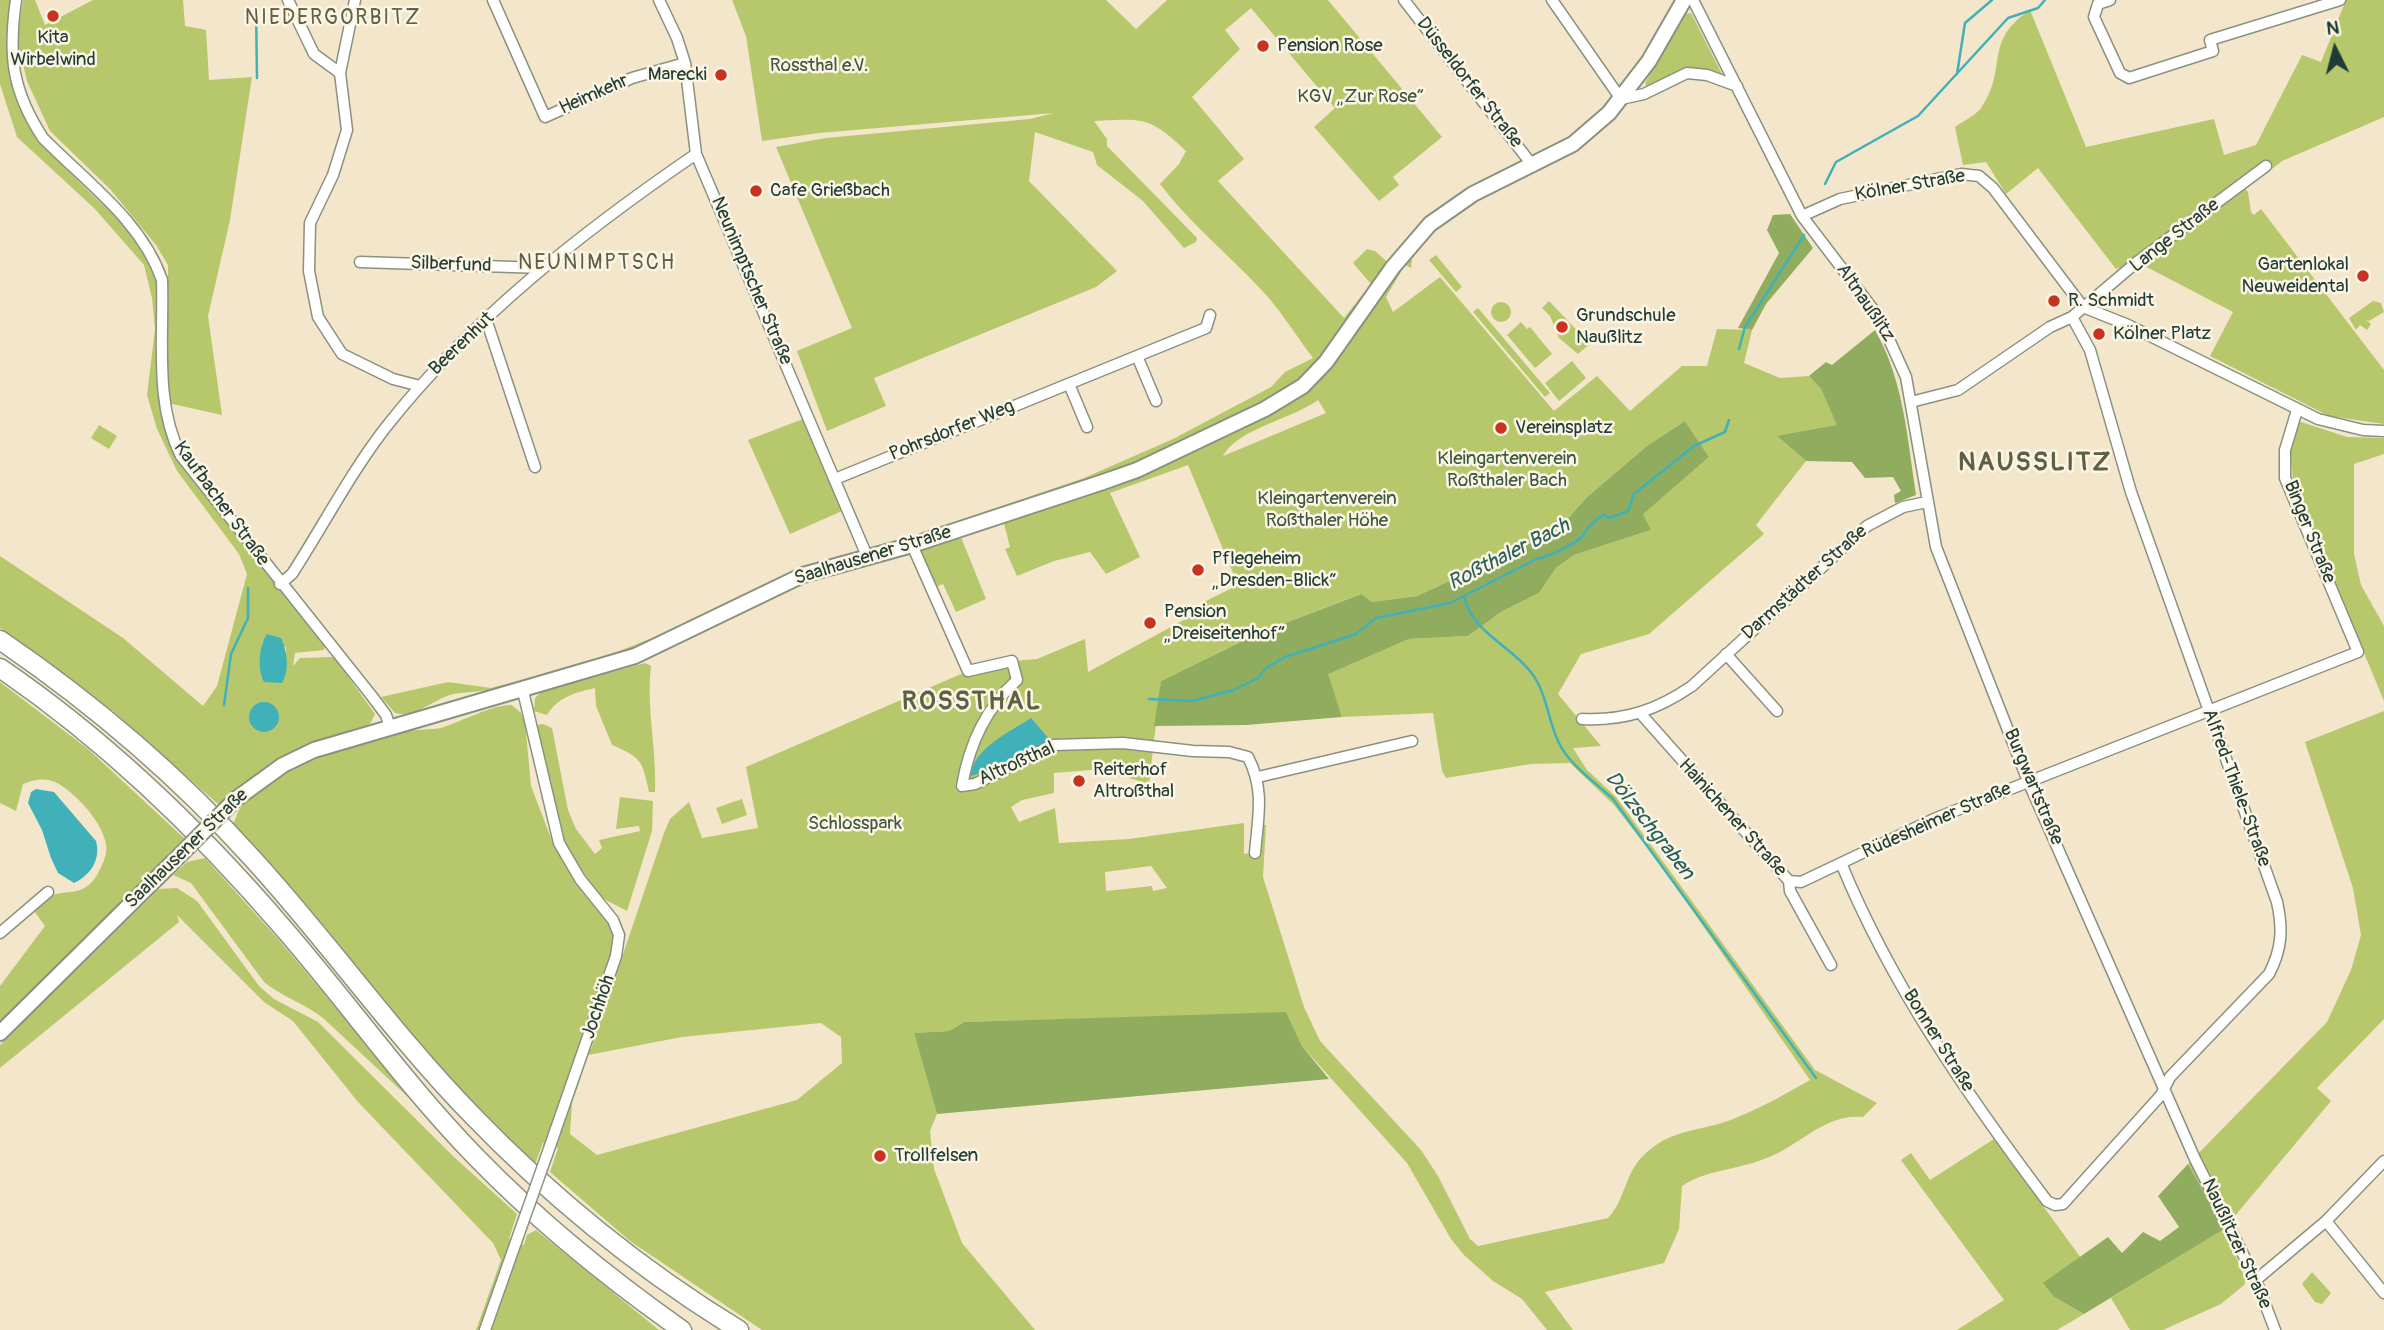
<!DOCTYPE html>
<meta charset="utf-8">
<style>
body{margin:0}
#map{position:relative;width:2384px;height:1330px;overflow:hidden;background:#f3e6cb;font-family:Pangolin,sans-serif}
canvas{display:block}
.north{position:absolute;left:2300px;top:14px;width:70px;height:70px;-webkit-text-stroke:5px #fcf5e5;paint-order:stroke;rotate:354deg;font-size:19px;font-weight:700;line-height:28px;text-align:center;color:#1f3d34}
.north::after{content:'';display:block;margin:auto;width:24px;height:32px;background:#1f3d34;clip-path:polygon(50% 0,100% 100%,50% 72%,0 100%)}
</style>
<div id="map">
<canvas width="2384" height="1330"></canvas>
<div class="north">N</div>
</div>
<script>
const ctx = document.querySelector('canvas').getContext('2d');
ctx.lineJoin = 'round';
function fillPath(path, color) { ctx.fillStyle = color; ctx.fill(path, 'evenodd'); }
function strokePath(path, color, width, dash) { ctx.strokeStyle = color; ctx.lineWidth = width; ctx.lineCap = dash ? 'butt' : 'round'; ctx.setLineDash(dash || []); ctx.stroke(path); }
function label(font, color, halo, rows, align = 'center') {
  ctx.font = font + ' Pangolin,sans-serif'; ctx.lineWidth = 5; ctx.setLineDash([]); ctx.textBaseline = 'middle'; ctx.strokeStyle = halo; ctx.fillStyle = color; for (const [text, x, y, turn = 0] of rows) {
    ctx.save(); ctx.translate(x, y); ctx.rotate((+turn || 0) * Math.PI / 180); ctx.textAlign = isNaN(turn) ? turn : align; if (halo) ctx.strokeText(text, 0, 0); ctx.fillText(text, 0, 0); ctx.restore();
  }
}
fillPath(new Path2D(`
 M0,0h12c-12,102 18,135 87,201 21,20 39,39 53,66 9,19 7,42 6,62 -1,48 -2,91 22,134l145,183 -1,4 -29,3 -2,13 7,-8 34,-1 41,57 -5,10c-59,20 -108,39 -151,81l-106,-94 -113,-83v-72l123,82 80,68 14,-20 30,-112 -8,-20 -62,-83 -20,-42 -10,-34 8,-66 -3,-31 -8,-33 -49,-56 -78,-72 -17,-53zM262,642l24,5 -1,31 -24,-1z
 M23,0h12l10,25 48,-25h90l2,26 21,4 3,50 43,-3 -22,143 -22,96 14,99 -54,-12v-138l-12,-20 -46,-56 -60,-58 -23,-50 -10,-41z
 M732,0h374l30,29 31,-29h161l114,137 -49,40 6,8 -20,16 -65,-74 21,-19 -84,-100 -26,22 15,19 -48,48 52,62 -26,22 126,137 27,-34 -18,-21 14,-14 8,2 18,16 21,-26 -3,27 -6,-3 -19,32 7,15 47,-35 114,134 43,-35 33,35 52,-45h25l10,-37 35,1 -8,33 36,15 29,-2 12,13 17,36 -60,12 28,24 -50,64 8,9 -115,100 -68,20 -23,40 43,52 -28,2 14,22 29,27 199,273 62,33 -14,14c-39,-4 -64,30 -99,42 -28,11 -58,11 -82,27l-3,43 -15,34 -119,29 28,38h-26l-25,-31 -29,-18 -29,-26 -13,-16 -44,-76 -105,-117 -16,-33 -322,9 -15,9 -35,2 23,81 -7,17 4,38 28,74 73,87h-273l-132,-89 -80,-69 8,-24 -15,-5 -8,21c-113,-102 -196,-232 -302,-341 4,-4 3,-9 6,-13 33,-42 119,-69 169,-79 11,-2 22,-1 33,-3 22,-7 50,-23 71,-23l9,8 4,9 6,64 23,60 5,-3 60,92 -33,110 5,4 73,-216 6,-14 19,-17 13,36 56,-10 -12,-61 222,-96 34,-9 35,-3 48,-20 3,33 116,-63 -2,-6 36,-18 -50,-120 -78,28 30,64 -34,17 -16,-22 -36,9 -37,15 -12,-27 5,-2 -8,-31 -14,-5 96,-33 89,-39 98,-52 14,-15 28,-14c-15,-20 -29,-42 -45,-61 -35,-39 -77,-72 -108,-113l19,-20 7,-13c-38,-36 -43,-32 -92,-30l13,18v7l90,92 -1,4 -12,6 -41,-47 -46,-36 -4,-13 -58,-20 -6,49 88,90 -21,16 -222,91 12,28 -59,25 -30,-80 55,-23 -76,-181 50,-9 204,-19 24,-6 -235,20 -57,8 -16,-105zM1318,400l8,13 -103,43c14,-27 69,-37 95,-56zM1685,421l24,36 -67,57 9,16 -77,25 -18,13 -17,25 -38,19 -33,24 -59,3 -82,35 15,43 91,-4 9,58 4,7 85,-14 39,-1 44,42 46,59 150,216c-23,13 -47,27 -72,37 -36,16 -67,9 -97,41 -17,19 -16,42 -33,60l-130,28 -8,-7 -32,-63 -17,-26 -101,-109 -16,-34 -41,-130 3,-52 -8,-1 -3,28 -11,2v-31l-115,16 -70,4 -4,-35 -36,14 -8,-15 11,-7 32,-7v-20l49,-4 3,6 20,2 23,7 12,-103 98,-48 101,-39 12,8 45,-6 140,-65 29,-33 62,-53zM1151,866l16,22 -14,3 -1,-5 -46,5 -1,-19zM821,1023l20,14 1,26 -45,37 -200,55 -27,-21 2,-31 16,-48 94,-18z
 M2346,0h38v117l-102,44 -10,8 -6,-3 -24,18 6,8 3,20 3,3 7,-6 123,161v54l-55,-8 -119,-60 23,-44 -96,-50 -21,7 -78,-101 -32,26 -20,-32 -23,3 -8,-38c8,-6 20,-11 26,-19 28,-40 1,-66 49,-98l56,137 128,-28 10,36 32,-10 46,-90 19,7z
 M1691,13l31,61 -2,2c-29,-13 -46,-4 -73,11l-2,-4 40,-69z
 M1436,255l26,32 -6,5 -27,-32z
 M1549,301l41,43 -12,10 -19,-16 -9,-22 -8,-8z
 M2373,301l8,2 3,9 -15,9 -4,-2 6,5 -4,6 -7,-5 -4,5 -7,-12z
 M1491 312a10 10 0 1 1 20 0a10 10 0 1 1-20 0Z
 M1478,308l72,85 -5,4 -72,-85z
 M1521,322l6,7 3,-2 22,27 -17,14 -28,-33z
 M1572,361l14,17 -27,23 -14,-18z
 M803,419l39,92 -52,23 -42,-94z
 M2298,421l49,16 37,1v16l-30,10v90l7,31 23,41v75l-91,-219 -3,-39z
 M99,425l18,11 -8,13 -18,-11z
 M958,530l28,69 -30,13 -13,-28 -12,5 -19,-44z
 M660,635l-9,9c-63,20 -127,45 -191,49 -23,1 -41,26 -65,20l-14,-16 67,-15 43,6 100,-26z
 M645,663l6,3c-5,42 6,84 4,126h-6c-7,-32 -7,-34 -37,-47l-16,-39 -1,-18c-21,5 -37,9 -48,27l-13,-4 1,-13 6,-6z
 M0,682l88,67 97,90 -19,18 2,3 -168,164v-38l45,-60 -11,-15c5,-4 11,-13 16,-15 18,-7 34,1 47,-21 5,-9 11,-21 9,-31 -4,-23 -31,-52 -51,-62 -11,-5 -22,-2 -32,2l-7,27 -16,-8z
 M2384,711v308l-67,69 14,13 -107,128 22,51 -2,5 -23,19 -58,26h-33l-19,-32 112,-69 -35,-65 139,-142 24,-52 10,-35 -8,-47 -48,-146z
 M543,724l9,4 16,82 8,19 19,25 7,-6 -3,-8 41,-9 -1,-5 -23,3 4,-32 33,4 -1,30 -25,80 -25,-13 -31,-43 -11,-23 -23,-107z
 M742,799l5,16 -25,9 -6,-16z
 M205,858l74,82 143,170 -99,-92c-19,-15 -41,-21 -59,-36l-73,-99 -18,-8 14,-13z
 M177,888l20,13 62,85 15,13 44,23 136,135 63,57 -8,25 15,6 3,-10 9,-5 123,100h-183l25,-70 -8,-17 -135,-141 -65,-81 -29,-19 -87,-87 2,7 -179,146v-23l159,-156z
 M1994,1139l87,119 -37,25 10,14 30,17 -27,16h-100l47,-30 -103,-140 10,-7 19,27z
 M2312,1272l19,21 -9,11 -7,-2 -13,-18z`), '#b6c86b');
fillPath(new Path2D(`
 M1790,214l23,34 -47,56 -14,26 -14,-2 41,-75 -12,-23 6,-15z
 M1875,330c29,51 32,108 41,165l-21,8 -1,-8 7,-4 -8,-14 -28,1 -13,-16 -46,-1 -29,-25 60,-11 -16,-36 -12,-13 17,-14 6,3z
 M1685,421l24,36 -66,57 8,16 -77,25 -18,13 -17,25 -38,19 -33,24 -59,3 -81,35 14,43 -96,8 -92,1 7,-45 98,-48 102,-39 11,8 45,-6 140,-65 29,-33 62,-53z
 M1286,1012l16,34 27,33 -392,35 -23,-81 35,-2 15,-9z
 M2188,1164l36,65 -140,85 -30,-17 -11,-14 65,-46 14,16 21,-21 17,9 19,-14 -21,-31z`), '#90ac5f');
fillPath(new Path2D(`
 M267,634l14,4c6,12 9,33 1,45l-18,-1c-7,-12 -5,-37 3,-48z
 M249 717a15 15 0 1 1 30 0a15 15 0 1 1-30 0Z
 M1031,718l20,23 -43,23 -37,12c0,-26 40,-45 60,-58z
 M36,789l18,3 42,49c5,18 -5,34 -22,42l-16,-10 -7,-15 -9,-28 -14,-27 3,-11z`), '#40b1b8');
strokePath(new Path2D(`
 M256,8l1,70
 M1957,74l8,-51 27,-23
 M1825,184l11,-22 82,-46 90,-98 30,-10 7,-8
 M1739,349l6,-22 59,-92
 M1464,596c8,36 44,48 66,75 17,21 17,46 28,70 10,23 37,41 55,58l203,279
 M1149,699l43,2 42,-11 24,-12 8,-10 19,-11 71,-23 20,-16 74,-15 87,-44c10,-2 40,-15 46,-24 6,-9 10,-13 20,-20l7,3 18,-7 6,-17 60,-48 31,-14 4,-12
 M224,705l7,-51 17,-36v-30`), '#40b1b8', 2.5);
const street = new Path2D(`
 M16,0c-8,55 -4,91 27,138 43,44 99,83 119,142 2,59 -8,123 19,176l190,239 15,20 4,12
 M288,0l26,54 26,19
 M355,0l-15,73 7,57 -14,45 -23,48 -1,48 9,46 24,37 51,25 27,7
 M493,0l52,117 87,-39 53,-15
 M659,0l18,38 8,25 11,91 171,402
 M1404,0l129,166
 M1552,0l69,99 23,-5 43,-21 20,2 30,11
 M1693,0l109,216 77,101 27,60 30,170 92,234 167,378 61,121 19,50
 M2110,0l-12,4 -4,13 26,56 9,5 84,-27 -3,-11 130,-40
 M1802,216l38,-17 121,-25 18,2 14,12 90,119 45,18 190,94 45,11 21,1
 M360,262l183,6
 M486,319l49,148
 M1137,356l19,45
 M1069,384l18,43
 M1911,402l47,-12 92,-63 22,-10
 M835,479l371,-151 4,-13
 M912,545l56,126 44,-10 5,19c-30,27 -48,65 -55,106l13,-2 78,-39 70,-2 70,8 36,1 19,5c17,33 10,60 7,96
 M280,584l12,-10c31,-48 59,-102 94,-147 86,-109 196,-195 310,-273
 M1726,654l51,57
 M523,691l36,152 21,36 33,41 6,15 -3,21 -66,190
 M1641,714l148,167 1,10 41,74
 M1582,719c43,2 75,-9 110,-33l175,-160 36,-19 24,-5
 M1258,777l154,-36
 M1841,863c50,122 127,233 206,338l8,4 8,-1 98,-109 9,-18 99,-103c13,-25 14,-45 8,-72l-146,-410 -41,-142 -18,-33 65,-55 129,-96
 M1789,881l12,1 133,-63 424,-167 -73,-174v-28l12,-40
 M0,933l48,-41
 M2326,1221l58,72
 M2256,1280l70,-59 58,-60
 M485,1330l31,-88`);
const secondary = new Path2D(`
 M236,799l47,-34 31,-15 321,-94 168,-81 109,-30 191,-63 34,-12 128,-61 38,-23 23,-24 67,-95 37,-43 43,-30 100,-50 36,-31 40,-52 35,-61
 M0,1033l172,-170`);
const highway = new Path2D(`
 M0,640c91,62 178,136 252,218 76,83 141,176 220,257 80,83 169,155 267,215
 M0,668c107,73 200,163 284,261 65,75 122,156 191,227 63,65 133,122 207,174`);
strokePath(street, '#899280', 13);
strokePath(secondary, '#899280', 18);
strokePath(highway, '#899280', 21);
strokePath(street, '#fff', 10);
strokePath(secondary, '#fff', 14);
strokePath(highway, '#fff', 18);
const streetBridge = new Path2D(`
 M516,1242l34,-96`);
const secondaryBridge = new Path2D(`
 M172,863l64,-64`);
strokePath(streetBridge, '#899280', 13, []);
strokePath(secondaryBridge, '#899280', 18, []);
strokePath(streetBridge, '#fff', 10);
strokePath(secondaryBridge, '#fff', 14);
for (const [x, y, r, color] of [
 [53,16,7,"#c8321e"],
 [1263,46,7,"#c8321e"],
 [721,75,7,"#c8321e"],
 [756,191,7,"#c8321e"],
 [2363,276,7,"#c8321e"],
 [2054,301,7,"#c8321e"],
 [1562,327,7,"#c8321e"],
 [2099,334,7,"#c8321e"],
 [1501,428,7,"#c8321e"],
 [1198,570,7,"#c8321e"],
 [1150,623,7,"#c8321e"],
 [1079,781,7,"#c8321e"],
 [880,1156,7,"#c8321e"]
]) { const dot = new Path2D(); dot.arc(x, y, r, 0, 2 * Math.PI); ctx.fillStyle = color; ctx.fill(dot); strokePath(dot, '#fcf5e5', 2.5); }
label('19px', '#1f3d34', '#fcf5e5', [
 ["Kita",53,38,"center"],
 ["Wirbelwind",53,60,"center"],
 ["Pension Rose",1277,46],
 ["Marecki",707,75,"right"],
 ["Cafe Grießbach",770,191],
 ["Gartenlokal",2349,265,"right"],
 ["Neuweidental",2349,287,"right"],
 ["R. Schmidt",2068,301],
 ["Grundschule",1576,316],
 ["Naußlitz",1576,338],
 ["Kölner Platz",2113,334],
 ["Vereinsplatz",1515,428],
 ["Pflegeheim",1212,559],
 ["„Dresden-Blick“",1212,581],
 ["Pension",1164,612],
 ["„Dreiseitenhof“",1164,634],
 ["Reiterhof",1093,770],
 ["Altroßthal",1093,792],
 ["Trollfelsen",894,1156]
], 'left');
label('19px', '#3d593f', '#fcf5e5', [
 ["Rossthal e.V.",819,66],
 ["KGV „Zur Rose“",1361,97],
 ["Kleingartenverein",1507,459],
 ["Roßthaler Bach",1507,481],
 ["Kleingartenverein",1327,499],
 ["Roßthaler Höhe",1327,521],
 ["Schlosspark",855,824]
]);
label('19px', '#1f3d34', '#fcf5e5', [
 ["Düsseldorfer Straße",1469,83,52],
 ["Heimkehr",594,95,-24],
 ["Kölner Straße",1910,186,-10],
 ["Lange Straße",2175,236,-38],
 ["Silberfund",451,265,2],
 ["Neunimptscher Straße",751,281,67],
 ["Altnaußlitz",1865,303,56],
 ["Beerenhut",462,344,-44],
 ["Pohrsdorfer Weg",952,431,-22],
 ["Kaufbacher Straße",221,504,54],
 ["Binger Straße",2309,532,68],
 ["Saalhausener Straße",873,556,-17],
 ["Darmstädter Straße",1805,583,-42],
 ["Altroßthal",1017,764,-24],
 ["Burgwartstraße",2033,787,67],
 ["Alfred-Thiele-Straße",2236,788,70],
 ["Hainichener Straße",1732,818,48],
 ["Rüdesheimer Straße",1937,821,-24],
 ["Saalhausener Straße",187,849,-44],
 ["Jochhöh",599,1007,-71],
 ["Bonner Straße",1938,1041,58],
 ["Naußlitzer Straße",2236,1244,65]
]);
ctx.letterSpacing = '2px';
label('21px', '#5e6044', '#fcf5e5', [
 ["NIEDERGORBITZ",333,19],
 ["NEUNIMPTSCH",597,264]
]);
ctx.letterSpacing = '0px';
label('italic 21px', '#29605c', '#fcf5e5', [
 ["Roßthaler Bach",1509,555,-27],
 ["Dölzschgraben",1649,826,52]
]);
ctx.letterSpacing = '2px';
label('bold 26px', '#5e6044', '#fcf5e5', [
 ["NAUSSLITZ",2035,463],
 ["ROSSTHAL",972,702]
]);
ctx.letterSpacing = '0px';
</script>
